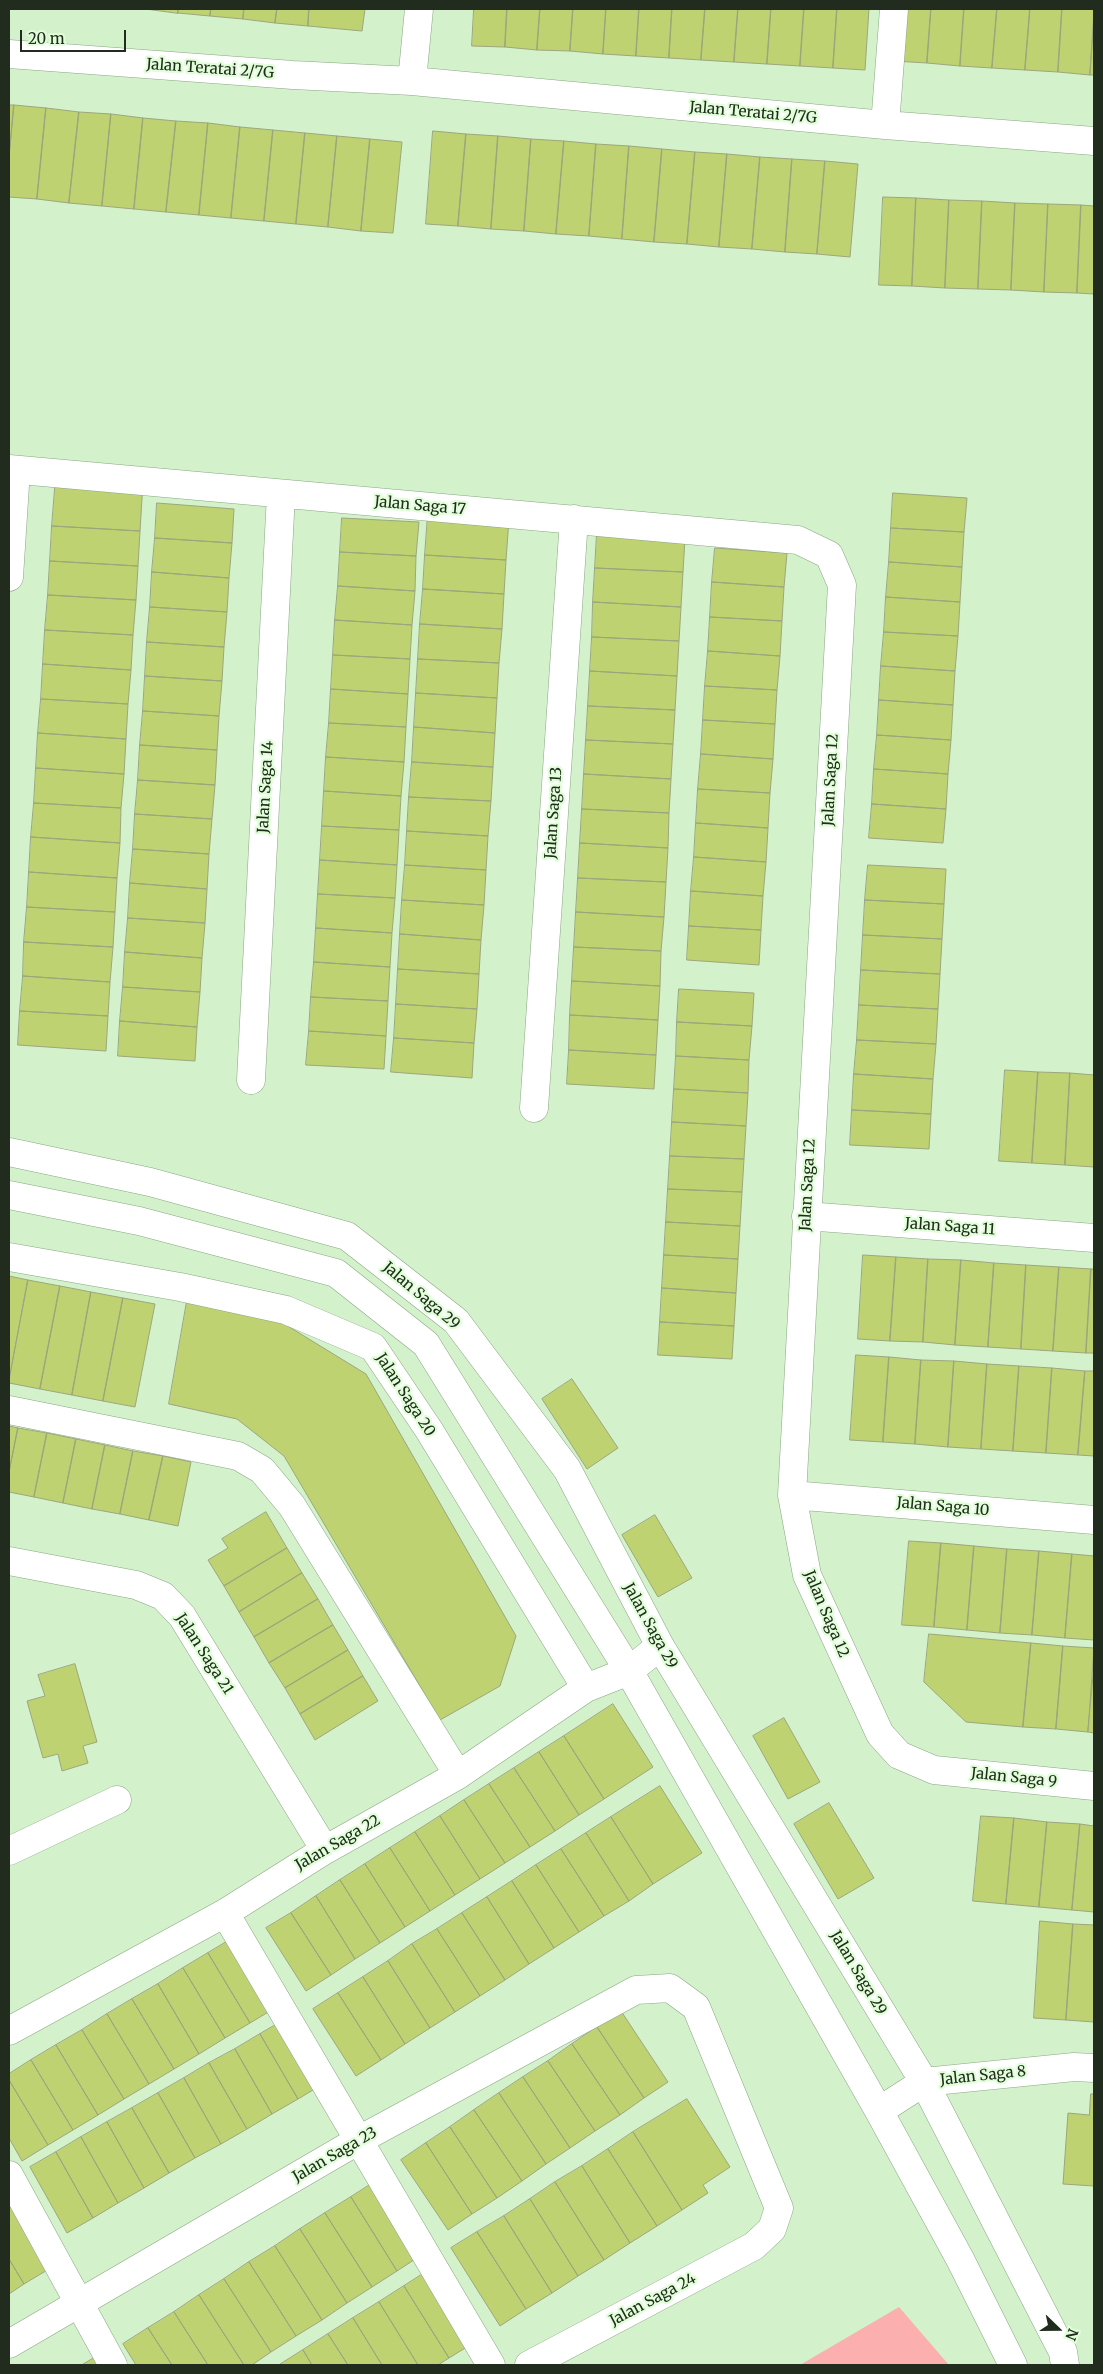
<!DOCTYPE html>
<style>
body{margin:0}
#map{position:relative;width:1103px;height:2374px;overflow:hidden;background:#d3f1cb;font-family:Merriweather,serif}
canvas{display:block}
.frame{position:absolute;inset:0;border:10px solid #212c1e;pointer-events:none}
.north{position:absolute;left:1033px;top:2304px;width:50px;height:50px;-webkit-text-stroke:4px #e0fed8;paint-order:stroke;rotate:112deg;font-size:14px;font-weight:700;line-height:20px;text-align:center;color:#212c1e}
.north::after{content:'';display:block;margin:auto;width:18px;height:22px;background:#212c1e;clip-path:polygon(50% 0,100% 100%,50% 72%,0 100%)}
.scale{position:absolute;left:20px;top:30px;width:106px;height:22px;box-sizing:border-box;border:2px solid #212c1e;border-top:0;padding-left:6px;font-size:15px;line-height:18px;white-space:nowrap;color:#212c1e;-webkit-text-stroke:4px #e0fed8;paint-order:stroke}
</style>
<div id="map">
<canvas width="1103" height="2374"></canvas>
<div class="frame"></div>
<div class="north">N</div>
<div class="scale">20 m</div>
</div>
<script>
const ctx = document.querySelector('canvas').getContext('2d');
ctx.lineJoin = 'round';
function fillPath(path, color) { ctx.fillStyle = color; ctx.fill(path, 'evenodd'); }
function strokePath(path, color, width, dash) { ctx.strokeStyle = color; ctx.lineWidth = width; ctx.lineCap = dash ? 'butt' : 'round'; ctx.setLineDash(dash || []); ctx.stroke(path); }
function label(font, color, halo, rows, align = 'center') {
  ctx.font = font + ' Merriweather,serif'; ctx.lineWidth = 4.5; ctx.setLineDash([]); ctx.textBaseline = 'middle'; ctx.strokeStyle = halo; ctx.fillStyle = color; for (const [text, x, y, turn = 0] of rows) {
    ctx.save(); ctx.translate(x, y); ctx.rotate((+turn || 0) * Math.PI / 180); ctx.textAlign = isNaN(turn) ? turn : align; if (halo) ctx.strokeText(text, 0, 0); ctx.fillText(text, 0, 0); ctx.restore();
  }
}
fillPath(new Path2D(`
 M899,2307l50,58h-149z`), '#fbafaf');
const building = new Path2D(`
 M146,9h32v4z
 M178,9h33l-1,7 -32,-3z
 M211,9h33l-1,10 -33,-3z
 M244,9h33l-2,14 -32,-4z
 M277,9h32l-1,17 -33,-3z
 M309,9h56l-3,22 -54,-5z
 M474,9h33l-2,38 -33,-1z
 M507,9h33l-3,41 -32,-3z
 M540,9h33l-3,42 -33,-1z
 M573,9h33l-3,45 -33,-3z
 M606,9h33l-3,47 -33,-2z
 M639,9h33l-3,49 -33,-2z
 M672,9h33l-4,51 -32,-2z
 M705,9h33l-4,53 -33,-2z
 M738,9h33l-4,55 -33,-2z
 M771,9h33l-4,57 -33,-2z
 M804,9h33l-4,59 -33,-2z
 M837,9h32l-4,61 -32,-2z
 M898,9h33l-4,54 -33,-2z
 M931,9h33l-4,57 -33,-3z
 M964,9h33l-5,59 -32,-2z
 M997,9h33l-5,61 -33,-2z
 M1030,9h32l-4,63 -33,-2z
 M1062,9h32l-4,66 -32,-3z
 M1094,21v54h-4z
 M9,105h5l-5,52z
 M14,105l32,3 -9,91 -28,-2v-40z
 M46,108l33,4 -10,91 -32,-4z
 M79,112l32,2 -9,92 -33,-3z
 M111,114l32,4 -9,91 -32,-3z
 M143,118l33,3 -10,91 -32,-3z
 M176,121l32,2 -9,92 -33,-3z
 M208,123l32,4 -9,91 -32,-3z
 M240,127l33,3 -9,91 -33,-3z
 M273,130l32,3 -9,91 -32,-3z
 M433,131l33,3 -8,92 -32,-2z
 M305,133l32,3 -9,91 -32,-3z
 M466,134l32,2 -7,93 -33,-3z
 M337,136l33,3 -9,92 -33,-4z
 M498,136l33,3 -7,92 -33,-2z
 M370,139l32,3 -9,91 -32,-2z
 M531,139l33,2 -8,93 -32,-3z
 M564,141l32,3 -7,92 -33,-2z
 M596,144l33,2 -7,93 -33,-3z
 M629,146l33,3 -8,93 -32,-3z
 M662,149l33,3 -8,92 -33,-2z
 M695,152l32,2 -8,93 -32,-3z
 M727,154l33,3 -8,92 -33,-2z
 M760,157l32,2 -7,93 -33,-3z
 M792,159l33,2 -8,93 -32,-2z
 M825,161l33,3 -8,93 -33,-3z
 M883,197l33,1 -4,88 -33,-1z
 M916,198l33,2 -4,88 -33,-2z
 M949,200l33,1 -4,88 -33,-1z
 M982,201l33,2 -4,87 -33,-1z
 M1015,203l33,1 -4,88 -33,-2z
 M1048,204l33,1 -4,88 -33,-1z
 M1081,205l13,1v88l-17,-1z
 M56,476l87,6 -3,49 -88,-5z
 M893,493l74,5 -3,34 -73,-4z
 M429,501l81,5 -4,54 -81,-5z
 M157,503l77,6 -2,34 -77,-5z
 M342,518l77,4 -3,34 -76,-4z
 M52,526l88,5 -2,35 -88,-5z
 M891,528l73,4 -2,35 -73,-5z
 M597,533l88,5 -2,34 -88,-4z
 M155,538l77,5 -3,35 -77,-6z
 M715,548l72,5 -3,34 -72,-5z
 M340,552l76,4 -1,35 -77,-5z
 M425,555l81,5 -2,34 -81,-5z
 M50,561l88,5 -2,34 -88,-5z
 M889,562l73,5 -2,35 -74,-5z
 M595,568l88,4 -2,35 -88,-5z
 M152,572l77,6 -2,34 -77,-5z
 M712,582l72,5 -2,34 -72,-4z
 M338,586l77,5 -3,34 -77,-5z
 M423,589l81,5 -2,35 -82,-5z
 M48,595l88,5 -3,35 -88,-5z
 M886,597l74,5 -2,34 -74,-4z
 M593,602l88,5 -2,34 -87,-4z
 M150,607l77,5 -3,35 -77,-5z
 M710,617l72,4 -2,35 -72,-5z
 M335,620l77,5 -2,34 -77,-4z
 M420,624l82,5 -3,34 -81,-4z
 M45,630l88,5 -2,35 -88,-6z
 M884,632l74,4 -3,35 -74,-5z
 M592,637l87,4 -2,35 -87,-5z
 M147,642l77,5 -2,34 -77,-5z
 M708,651l72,5 -3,34 -72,-4z
 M333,655l77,4 -2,35 -77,-5z
 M418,659l81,4 -2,35 -81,-5z
 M43,664l88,6 -3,34 -87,-5z
 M881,666l74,5 -2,34 -74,-5z
 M590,671l87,5 -2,34 -87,-4z
 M145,676l77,5 -3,35 -76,-5z
 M705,686l72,4 -2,34 -72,-4z
 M331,689l77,5 -2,33 -77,-4z
 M416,693l81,5 -2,35 -81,-6z
 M41,699l87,5 -2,35 -88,-6z
 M879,700l74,5 -2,35 -74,-5z
 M588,706l87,4 -2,34 -87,-4z
 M143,711l76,5 -2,34 -77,-5z
 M703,720l72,4 -2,35 -72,-5z
 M329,723l77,4 -2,35 -78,-5z
 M414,727l81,6 -2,34 -81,-5z
 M38,733l88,6 -2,35 -88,-6z
 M877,735l74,5 -3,34 -74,-5z
 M586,740l87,4 -2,35 -87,-5z
 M140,745l77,5 -2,35 -77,-5z
 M701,754l72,5 -3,34 -72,-4z
 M326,757l78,5 -3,34 -77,-5z
 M412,762l81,5 -2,34 -82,-4z
 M36,768l88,6 -3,34 -87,-5z
 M874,769l74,5 -2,35 -74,-5z
 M584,774l87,5 -2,34 -87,-4z
 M138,780l77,5 -3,34 -77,-5z
 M698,789l72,4 -2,35 -72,-5z
 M324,791l77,5 -2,34 -77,-4z
 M409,797l82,4 -3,35 -81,-5z
 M34,803l87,5 -1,35 -89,-6z
 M872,804l74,5 -3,34 -74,-5z
 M582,809l87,4 -1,35 -88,-5z
 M135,814l77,5 -3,35 -76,-5z
 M696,823l72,5 -2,34 -72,-5z
 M322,826l77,4 -2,35 -77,-5z
 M407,831l81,5 -2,34 -81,-5z
 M31,837l89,6 -3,35 -88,-6z
 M580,843l88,5 -2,34 -88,-4z
 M133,849l76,5 -2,35 -77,-6z
 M694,857l72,5 -3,34 -72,-5z
 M320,860l77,5 -2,33 -77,-4z
 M405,865l81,5 -2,35 -82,-5z
 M868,865l78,4 -2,35 -79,-4z
 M29,872l88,6 -2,34 -88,-5z
 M578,878l88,4 -2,35 -88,-5z
 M130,883l77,6 -2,34 -77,-5z
 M691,891l72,5 -2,34 -72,-4z
 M318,894l77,4 -3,35 -76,-5z
 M402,900l82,5 -3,35 -81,-6z
 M865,900l79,4 -2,35 -79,-4z
 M27,907l88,5 -2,35 -89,-5z
 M576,912l88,5 -3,34 -87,-4z
 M128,918l77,5 -3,35 -77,-6z
 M689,926l72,4 -2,35 -72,-5z
 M316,928l76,5 -2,34 -76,-5z
 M400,934l81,6 -2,34 -81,-5z
 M863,935l79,4 -2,35 -79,-4z
 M24,942l89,5 -3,35 -87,-6z
 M574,947l87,4 -1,35 -88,-5z
 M125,952l77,6 -2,34 -77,-5z
 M314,962l76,5 -2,34 -77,-4z
 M398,969l81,5 -2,35 -81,-5z
 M861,970l79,4 -2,35 -79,-4z
 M23,976l87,6 -2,34 -88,-5z
 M572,981l88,5 -2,34 -88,-5z
 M123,987l77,5 -3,35 -77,-6z
 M679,989l75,4 -2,33 -75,-4z
 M311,997l77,4 -2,35 -77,-5z
 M396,1004l81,5 -3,34 -80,-5z
 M859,1005l79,4 -2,35 -79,-4z
 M20,1011l88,5 -2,35 -88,-6z
 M570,1015l88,5 -2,35 -87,-5z
 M120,1021l77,6 -2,34 -77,-5z
 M677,1022l75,4 -3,34 -73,-4z
 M309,1031l77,5 -2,33 -78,-4z
 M394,1038l80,5 -2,35 -81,-6z
 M857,1040l79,4 -3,35 -79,-5z
 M569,1050l87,5 -2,34 -87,-5z
 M676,1056l73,4 -1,33 -74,-4z
 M1005,1070l33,2 -6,91 -33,-2z
 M1038,1072l32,1 -5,92 -33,-2z
 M1070,1073l24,2v92l-29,-2z
 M854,1074l79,5 -2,35 -79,-4z
 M674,1089l74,4 -2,33 -74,-4z
 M852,1110l79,4 -2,35 -79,-4z
 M672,1122l74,4 -2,33 -74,-3z
 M670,1156l74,3 -2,33 -74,-3z
 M668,1189l74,3 -2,34 -74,-4z
 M666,1222l74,4 -2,33 -74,-4z
 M664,1255l74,4 -2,34 -74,-5z
 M863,1255l33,2 -6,84 -32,-2z
 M896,1257l32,2 -5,83 -33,-1z
 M928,1259l33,1 -6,85 -32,-3z
 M961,1260l33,3 -6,84 -33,-2z
 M994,1263l32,2 -5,84 -33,-2z
 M1026,1265l33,2 -6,84 -32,-2z
 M1059,1267l32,2 -5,84 -33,-2z
 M1091,1269h3v84h-8z
 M9,1276l19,4 -19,99z
 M28,1280l32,6 -20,103 -31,-6z
 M60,1286l31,6 -19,103 -32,-6z
 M662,1288l74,5 -2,33 -74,-4z
 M91,1292l32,6 -20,103 -31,-6z
 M123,1298l32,6 -20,103 -32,-6z
 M187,1301l86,16 93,57 150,262 -16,50 -60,34 -156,-264 -47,-37 -68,-15z
 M660,1322l74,4 -2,33 -74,-4z
 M856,1355l33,2 -6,85 -33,-2z
 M889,1357l32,3 -6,84 -32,-2z
 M921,1360l33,1 -6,86 -33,-3z
 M954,1361l33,3 -6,85 -33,-2z
 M987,1364l32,2 -6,85 -32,-2z
 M1019,1366l33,2 -6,85 -33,-2z
 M1052,1368l33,3 -7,84 -32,-2z
 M1085,1371h9v85l-16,-1z
 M572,1379l46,69 -31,21 -45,-70z
 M9,1426l9,2 -9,44z
 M18,1428l29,5 -13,64 -25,-5v-20z
 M47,1433l29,6 -13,64 -29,-6z
 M76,1439l29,6 -13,64 -29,-6z
 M105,1445l28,6 -13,63 -28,-5z
 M133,1451l30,5 -14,64 -29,-6z
 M163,1456l28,6 -13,64 -29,-6z
 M266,1512l21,36 -63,38 -16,-26 20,-12 -6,-9z
 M655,1515l37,63 -34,19 -36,-62z
 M909,1541l32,2 -7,84 -32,-2z
 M941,1543l33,3 -7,84 -33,-3z
 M974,1546l33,3 -7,84 -33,-3z
 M287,1548l15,25 -63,39 -15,-26z
 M1007,1549l32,2 -7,84 -32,-2z
 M1039,1551l33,3 -7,84 -33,-3z
 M1072,1554l22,2v84l-29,-2z
 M302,1573l16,26 -64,38 -15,-25z
 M318,1599l15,26 -64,38 -15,-26z
 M333,1625l15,25 -63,38 -16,-25z
 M929,1634l102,9 -8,84 -57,-5 -42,-40z
 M1031,1643l32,3 -7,83 -33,-2z
 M1063,1646l31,2 -6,84 -32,-3z
 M348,1650l15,26 -63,38 -15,-26z
 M75,1664l22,78 -14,4 5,17 -26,8 -4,-17 -15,4 -16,-57 18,-5 -7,-21z
 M1094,1666v67l-6,-1z
 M363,1676l15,25 -63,39 -15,-26z
 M613,1704l40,63 -49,32 -40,-63z
 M784,1718l36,64 -32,17 -35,-63z
 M564,1736l40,63 -25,16 -40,-63z
 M539,1752l40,63 -24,16 -41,-63z
 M514,1768l41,63 -25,16 -41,-63z
 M489,1784l41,63 -25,16 -41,-63z
 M660,1786l42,67 -49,31 -42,-67z
 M464,1800l41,63 -25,16 -40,-63z
 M829,1803l45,75 -36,21 -44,-75z
 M440,1816l40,63 -25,16 -40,-63z
 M981,1816l33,2 -8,86 -33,-3z
 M611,1817l42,67 -24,17 -43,-68z
 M1014,1818l33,4 -8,85 -33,-3z
 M1047,1822l33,2 -8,86 -33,-3z
 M1080,1824l14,2v86l-22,-2z
 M415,1832l40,63 -25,16 -40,-63z
 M586,1833l43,68 -25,15 -43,-67z
 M390,1848l40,63 -25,16 -40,-63z
 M561,1849l43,67 -25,16 -43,-67z
 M365,1864l40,63 -25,16 -40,-63z
 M536,1865l43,67 -25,16 -42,-67z
 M340,1880l40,63 -25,16 -39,-63z
 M512,1881l42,67 -25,16 -42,-67z
 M316,1896l39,63 -24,16 -40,-62z
 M487,1897l42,67 -24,16 -43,-67z
 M291,1913l40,62 -25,16 -40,-63z
 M462,1913l43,67 -25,16 -43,-67z
 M1040,1921l33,3 -7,96 -32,-2z
 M1073,1924l21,1v97l-28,-2z
 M437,1929l43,67 -25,16 -43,-68z
 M233,1938l42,70 -25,15 -42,-70z
 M412,1944l43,68 -25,16 -42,-67z
 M208,1953l42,70 -25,15 -42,-70z
 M388,1961l42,67 -25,16 -42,-67z
 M183,1968l42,70 -26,16 -41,-70z
 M363,1977l42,67 -24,16 -43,-67z
 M158,1984l41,70 -25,15 -42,-70z
 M338,1993l43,67 -25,16 -43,-67z
 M132,1999l42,70 -25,15 -42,-70z
 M621,2011l47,71 -24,16 -47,-71z
 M107,2014l42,70 -25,15 -42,-69z
 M286,2019l37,65 -25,15 -38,-65z
 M597,2027l47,71 -24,17 -48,-71z
 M82,2030l42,69 -26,16 -42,-70z
 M260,2034l38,65 -26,15 -37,-65z
 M572,2044l48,71 -25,16 -47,-70z
 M56,2045l42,70 -25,15 -42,-70z
 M235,2049l37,65 -25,15 -38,-66z
 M31,2060l42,70 -25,15 -39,-65v-6z
 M548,2061l47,70 -25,17 -47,-71z
 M209,2063l38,66 -26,15 -37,-66z
 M523,2077l47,71 -24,16 -47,-71z
 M184,2078l37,66 -26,14 -37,-65z
 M9,2080l39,65 -26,16 -13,-23z
 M158,2093l37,65 -26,15 -37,-65z
 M499,2093l47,71 -24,17 -48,-71z
 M1091,2094h3v92l-31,-2 5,-71 21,2z
 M687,2099l43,68 -27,18 5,8 -26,17 -49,-78z
 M132,2108l37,65 -25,15 -37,-66z
 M474,2110l48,71 -25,17 -47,-71z
 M107,2122l37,66 -26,15 -37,-66z
 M450,2127l47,71 -25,16 -46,-71z
 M633,2132l49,78 -25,16 -49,-77z
 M81,2137l37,66 -25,15 -37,-66z
 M426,2143l46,71 -24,16 -47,-70z
 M608,2149l49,77 -27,17 -48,-77z
 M56,2152l37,66 -26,15 -37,-66z
 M582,2166l48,77 -26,17 -49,-78z
 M376,2181l47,73 -26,17 -46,-74z
 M555,2182l49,78 -26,16 -48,-77z
 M351,2197l46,74 -25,16 -47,-74z
 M530,2199l48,77 -26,17 -48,-77z
 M9,2201l40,68 -25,15 -15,-25z
 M325,2213l47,74 -25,16 -47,-74z
 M504,2216l48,77 -26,16 -49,-77z
 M300,2229l47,74 -25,17 -47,-74z
 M477,2232l49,77 -26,17 -49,-78z
 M275,2246l47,74 -26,16 -47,-74z
 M9,2259l15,25 -15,10z
 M249,2262l47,74 -25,16 -47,-73z
 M429,2270l46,72 -26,16 -45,-72z
 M224,2279l47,73 -19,13h-8l-45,-70z
 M404,2286l45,72 -11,7h-20l-39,-63z
 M199,2295l45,70h-36l-34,-53z
 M379,2302l39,63h-36l-29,-47z
 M174,2312l34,53h-36l-24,-37z
 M353,2318l29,47h-34l-20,-31z
 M148,2328l24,37h-36l-13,-21z
 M328,2334l20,31h-36l-9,-15z
 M303,2350l9,15h-33z
 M94,2358l5,7h-17z`);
fillPath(building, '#bed272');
strokePath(building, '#9ca67c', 1);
const minor = new Path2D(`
 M9,54l284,21 119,6 473,44 209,16
 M412,81l7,-72
 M885,125l9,-116
 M9,469l789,71 31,15 13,30 -50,910 15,80 73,159 19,21 35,15 160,16
 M9,577l7,-107
 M251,1080l30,-586
 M534,1108l40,-589
 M9,1152l141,30 197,54 109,85 111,148 93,177 264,436 139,270 2,13
 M9,1195l130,26 197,52 90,71 203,327 250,440 81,148 53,106
 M806,1216l288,22
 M9,1257l171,30 106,23 87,37 56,83 157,258
 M9,1410l229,46 24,14 30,36 166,269
 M792,1495l302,25
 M9,1561l127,24 27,11 19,20 143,234
 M9,1851l108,-51
 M225,1913l266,452
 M9,2031l216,-118 100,-63 133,-75 128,-87 43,-17 31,-25
 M879,2111l45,-29 150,-15 20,1
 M9,2175l104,190
 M9,2344l350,-204 277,-150 34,-2 26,19 83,201 -7,21 -18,17 -225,119`);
strokePath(minor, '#8aa683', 29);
strokePath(minor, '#fff', 28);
label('15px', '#212c1e', '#e0fed8', [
 ["Jalan Teratai 2/7G",210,69,4],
 ["Jalan Teratai 2/7G",753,113,5],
 ["Jalan Saga 17",420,506,5],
 ["Jalan Saga 12",831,780,-87],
 ["Jalan Saga 14",266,787,-87],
 ["Jalan Saga 13",554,813,-86],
 ["Jalan Saga 12",808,1185,-87],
 ["Jalan Saga 11",950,1227,4],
 ["Jalan Saga 29",421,1296,40],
 ["Jalan Saga 20",405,1395,57],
 ["Jalan Saga 10",943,1507,5],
 ["Jalan Saga 12",826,1614,67],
 ["Jalan Saga 29",650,1626,61],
 ["Jalan Saga 21",204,1654,57],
 ["Jalan Saga 9",1014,1778,6],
 ["Jalan Saga 22",338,1843,-30],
 ["Jalan Saga 29",858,1973,59],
 ["Jalan Saga 8",983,2076,-6],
 ["Jalan Saga 23",335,2155,-30],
 ["Jalan Saga 24",653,2300,-28]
]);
</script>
